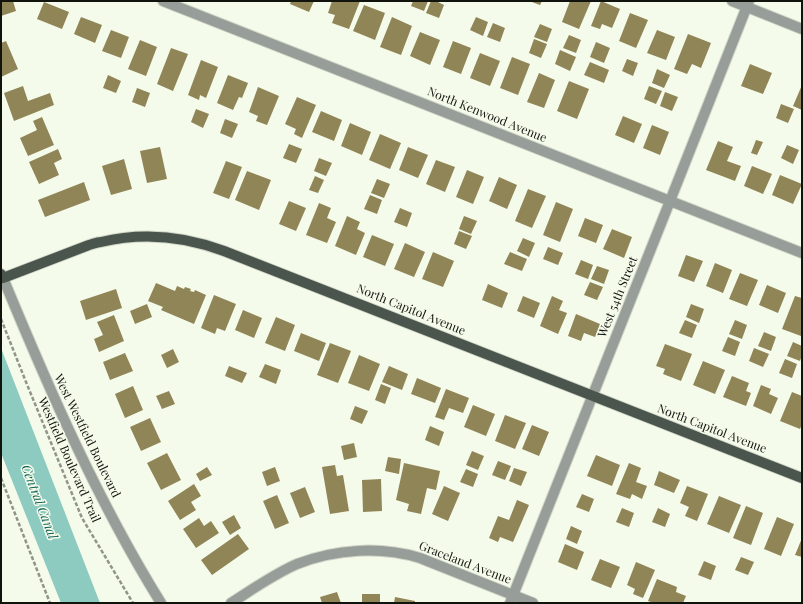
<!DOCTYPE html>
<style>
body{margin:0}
#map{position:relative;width:803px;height:604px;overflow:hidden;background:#f5fbeb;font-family:"Playfair Display",serif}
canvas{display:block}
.frame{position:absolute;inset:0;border:2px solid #11130d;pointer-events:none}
</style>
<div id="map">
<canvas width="803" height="604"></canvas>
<div class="frame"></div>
</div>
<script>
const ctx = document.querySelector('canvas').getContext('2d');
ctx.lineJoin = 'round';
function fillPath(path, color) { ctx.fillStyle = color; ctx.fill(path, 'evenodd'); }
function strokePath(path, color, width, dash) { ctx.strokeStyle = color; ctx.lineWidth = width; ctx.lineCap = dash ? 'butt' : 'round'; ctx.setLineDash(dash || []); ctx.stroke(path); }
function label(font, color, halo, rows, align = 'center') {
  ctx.font = font + ' "Playfair Display",serif'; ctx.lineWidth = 3; ctx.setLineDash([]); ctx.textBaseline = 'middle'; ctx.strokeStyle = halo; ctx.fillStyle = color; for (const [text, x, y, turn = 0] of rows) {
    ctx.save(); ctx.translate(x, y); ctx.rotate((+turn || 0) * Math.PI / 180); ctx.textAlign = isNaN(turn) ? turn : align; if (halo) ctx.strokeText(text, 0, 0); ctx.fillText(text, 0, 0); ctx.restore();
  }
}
fillPath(new Path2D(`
 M1,348l99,255h-39l-60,-150z`), '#8dcbc0');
fillPath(new Path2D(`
 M4,1h9l3,10 -15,5v-14z
 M291,1h23l-5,11 -19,-8z
 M332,1h28l-11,28 -17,-6 3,-8 -7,-2z
 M413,1h15l-4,10 -13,-5z
 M431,1h5l8,4 -5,13 -13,-5z
 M529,1h13l-2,4z
 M570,1h21l-12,28 -17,-7z
 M601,1l19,8 -8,19 -10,-4 -2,5 -9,-3z
 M44,2l25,10 -7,17 -25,-10z
 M364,5l21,8 -10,27 -22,-9z
 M630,13l18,7 -12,28 -17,-7z
 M81,17l21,8 -7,18 -21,-9z
 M392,17l20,9 -11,29 -21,-8z
 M476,17l12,5 -5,14 -13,-6z
 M493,23l12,5 -5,14 -13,-5z
 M540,24l12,5 -5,13 -13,-5z
 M111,30l18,7 -8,21 -19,-7z
 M657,30l18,7 -9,23 -19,-7z
 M420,32l20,8 -10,25 -20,-9z
 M688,34l23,9 -10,25 -9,-4 -5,10 -13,-5z
 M569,35l12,5 -5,13 -13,-5z
 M534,39l13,5 -6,14 -12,-5z
 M140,40l17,7 -11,29 -18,-7z
 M6,41l12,28 -17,8v-34z
 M453,41l18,7 -10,26 -18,-7z
 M596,42l14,6 -6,15 -14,-6z
 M171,48l17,6 -15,37 -16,-7z
 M560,50l16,7 -6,14 -15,-7z
 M480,53l20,8 -10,25 -20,-8z
 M512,57l18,7 -12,31 -18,-7z
 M627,59l11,4 -5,13 -11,-5z
 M201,60l17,7 -12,31 -6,-3 -1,5 -11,-5z
 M590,62l19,8 -5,13 -20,-8z
 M750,64l22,9 -9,21 -22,-8z
 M657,69l13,6 -6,13 -12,-5z
 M539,73l16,7 -11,28 -17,-6z
 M108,75l13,6 -5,12 -13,-5z
 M228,75l20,8 -6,15 -3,-1 -6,13 -16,-7z
 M569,81l20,8 -12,30 -20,-8z
 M802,85v25l-9,-4z
 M23,86l5,15 22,-8 4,12 -40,16 -10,-28z
 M649,86l13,5 -6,13 -12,-5z
 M258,87l21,9 -12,29 -11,-4 2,-5 -9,-4z
 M137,88l13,5 -5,14 -13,-5z
 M665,92l13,5 -6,14 -12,-5z
 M297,97l19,8 -14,33 -8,-4 2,-5 -11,-5z
 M781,104l13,5 -6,14 -12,-5z
 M196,109l13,5 -6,14 -12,-6z
 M321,111l21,9 -8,21 -22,-9z
 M623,116l19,8 -8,19 -19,-8z
 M42,117l12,28 -26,11 -8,-18 17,-8 -4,-9z
 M225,119l13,5 -6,14 -12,-5z
 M350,123l21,9 -9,23 -21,-9z
 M652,125l17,7 -9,23 -17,-7z
 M380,134l21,9 -11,26 -21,-9z
 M756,140l7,2 -6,13 -6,-2z
 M718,141l15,6 -6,14 14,5 -6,15 -29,-11z
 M289,144l13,5 -6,14 -13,-5z
 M787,145l12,5 -6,14 -12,-6z
 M160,147l7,32 -20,4 -7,-32z
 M408,147l20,8 -10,23 -19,-8z
 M58,149l4,10 -8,4 5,12 -20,9 -10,-22z
 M319,158l13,5 -6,13 -12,-5z
 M124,159l8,30 -21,6 -9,-29z
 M436,160l19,7 -10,25 -19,-8z
 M226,161l16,6 -13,32 -16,-6z
 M752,166l20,8 -9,20 -19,-8z
 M467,170l17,7 -11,27 -17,-7z
 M247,171l24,9 -12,30 -24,-10z
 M780,175l22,9 -9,20 -21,-9z
 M315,176l9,4 -6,13 -9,-3z
 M499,177l18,8 -10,24 -18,-8z
 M377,179l13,5 -6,14 -13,-5z
 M84,182l6,18 -45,17 -7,-17z
 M528,189l18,7 -14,32 -17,-7z
 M370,195l12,5 -5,14 -13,-5z
 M289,201l17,7 -10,23 -17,-7z
 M556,202l17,7 -13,33 -17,-7z
 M319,203l12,5 -4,10 9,4 -9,21 -21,-8z
 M400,208l12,5 -5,14 -13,-5z
 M347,216l13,6 -3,7 8,4 -9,22 -21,-9z
 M464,216l13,5 -6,13 -12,-5z
 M585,218l18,7 -7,18 -18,-7z
 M612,229l20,8 -8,21 -21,-9z
 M459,231l13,5 -6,13 -12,-5z
 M372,235l22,9 -9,22 -22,-9z
 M523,238l12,5 -6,14 -12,-6z
 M405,243l20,9 -11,25 -20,-8z
 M548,247l15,6 -5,12 -15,-6z
 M433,252l21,9 -11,26 -21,-8z
 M510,252l17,7 -5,12 -18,-7z
 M686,255l17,6 -9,21 -16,-6z
 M581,260l12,5 -5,14 -13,-5z
 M715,263l17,7 -9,23 -17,-7z
 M597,266l12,4 -5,14 -13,-5z
 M740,273l18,7 -11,26 -18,-7z
 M590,282l13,5 -6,13 -13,-5z
 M156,283l19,8 2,-5 7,3 1,-2 6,2 -1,2 4,1 1,-2 11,5 -12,29 -33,-14 2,-3 -15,-6z
 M488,284l20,9 -6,15 -20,-8z
 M767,285l19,8 -8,20 -19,-8z
 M116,289l6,19 -36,12 -6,-19z
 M214,295l22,9 -11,27 -8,-3 -2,6 -14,-6z
 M523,296l17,7 -6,15 -17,-7z
 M552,296l11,5 -4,9 8,3 -9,21 -18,-8z
 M795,296l7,2v35l-1,3 -19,-7z
 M147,304l5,13 -17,7 -5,-13z
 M691,304l13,5 -5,14 -13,-6z
 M243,310l19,8 -8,20 -19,-8z
 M576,314l24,10 -5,13 -11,-4 -3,8 -13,-5z
 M114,315l10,26 -25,11 -5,-13 9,-4 -6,-13z
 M276,317l19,8 -10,26 -20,-8z
 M685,320l12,5 -5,13 -13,-5z
 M735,320l12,5 -5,14 -13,-5z
 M764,332l12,5 -5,14 -13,-5z
 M301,333l25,10 -7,18 -25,-10z
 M728,337l12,5 -5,14 -13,-5z
 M793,342l9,4v9l-2,6 -13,-5z
 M330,343l21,8 -13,32 -21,-8z
 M665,344l27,10 -11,27 -18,-7 2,-5 -9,-3z
 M754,348l15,6 -6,13 -14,-6z
 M173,349l6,13 -12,6 -6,-13z
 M125,353l8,18 -23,9 -7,-18z
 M359,355l21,9 -11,27 -21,-8z
 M785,359l12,5 -5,14 -13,-5z
 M703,361l22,9 -10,24 -22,-9z
 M265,364l16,6 -5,14 -17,-7z
 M229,366l18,7 -5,10 -17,-7z
 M389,366l19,8 -6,16 -20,-8z
 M732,376l17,7 -3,8 5,2 -5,13 -23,-9z
 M417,378l24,10 -6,15 -24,-9z
 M381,384l10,4 -6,16 -10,-4z
 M761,385l10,4 -2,5 9,4 -7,16 -18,-8z
 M133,386l10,24 -18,8 -10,-24z
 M446,389l23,9 -6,15 -14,-5 -5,12 -9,-3z
 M169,391l6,13 -13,5 -6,-13z
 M792,392l10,4v28l-2,5 -20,-8z
 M473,405l22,9 -9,22 -22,-9z
 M355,406l13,5 -6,13 -12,-5z
 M505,415l21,8 -11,26 -20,-8z
 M150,418l11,24 -20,9 -11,-24z
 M532,425l17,7 -10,24 -17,-7z
 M430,426l14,6 -5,14 -14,-6z
 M354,443l3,14 -13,3 -3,-14z
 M472,451l12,5 -6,14 -12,-5z
 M167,453l14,27 -20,10 -14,-27z
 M596,455l24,10 -8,21 -25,-10z
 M388,457l13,2 -2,15 -14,-3z
 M498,461l13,5 -6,14 -13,-5z
 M404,463l36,8 -4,19 -9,-2 -6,26 -14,-3 2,-7 -13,-4z
 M629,463l12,5 -5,14 11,4 -5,13 -10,-5 -2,5 -14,-5z
 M335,465l2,11 6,-1 6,36 -19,3 -8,-47z
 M207,467l5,8 -12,6 -4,-7z
 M275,467l5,14 -13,5 -5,-14z
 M514,468l13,4 -6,14 -12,-5z
 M466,469l12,5 -5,13 -13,-5z
 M659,471l21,9 -6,13 -20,-8z
 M381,479l1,32 -19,1 -1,-32z
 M194,484l7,12 -10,6 5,8 -16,10 -12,-19z
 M444,486l16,7 -12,28 -16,-7z
 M687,486l21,8 -11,27 -12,-5 4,-9 -9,-4z
 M305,487l10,25 -15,6 -10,-25z
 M582,494l12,5 -5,13 -13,-5z
 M277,495l12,28 -14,6 -12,-28z
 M719,496l22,9 -12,28 -22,-9z
 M517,500l12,5 -16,37 -13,-5 -2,5 -9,-4 9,-22 11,4z
 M746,506l17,7 -12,32 -18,-7z
 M622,508l12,5 -5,14 -13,-5z
 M658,508l12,6 -5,13 -13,-5z
 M234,515l7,13 -11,7 -8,-13z
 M777,517l17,7 -13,32 -17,-7z
 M199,518l5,8 7,-5 8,12 -23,15 -13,-19z
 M571,526l11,5 -5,13 -11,-5z
 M238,534l11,15 -37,26 -11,-15z
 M802,538v19l-7,-2z
 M565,544l19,8 -7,18 -19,-8z
 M741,557l13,5 -6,13 -13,-5z
 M600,559l20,8 -9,21 -20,-8z
 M704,561l12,5 -5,14 -13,-5z
 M636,562l19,8 -12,28 -10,-4 2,-5 -8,-4z
 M657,579l20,8 -1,5 10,4 -3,7h-29l-6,-2z
 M337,592l4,11h-19l-2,-6z
 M362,594h18v9h-18z
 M395,597l20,4v2h-21z`), '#908557');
const minor = new Path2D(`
 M163,1l639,252
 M732,1l70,28
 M3,278c46,111 94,222 158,325
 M231,603c22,-14 43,-29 66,-39 39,-15 83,-18 123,-6l113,45
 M510,603l160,-402 79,-200`);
const major = new Path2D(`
 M1,274l2,4 86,-33c4,-1 8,-3 12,-3 41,-10 83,-6 123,9l578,227`);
strokePath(minor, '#d1d6c7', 12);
strokePath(major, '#d1d6c7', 12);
strokePath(new Path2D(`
 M1,319l25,63 56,136 51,85
 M1,478l49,125`), '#909489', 2.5, [4, 2]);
strokePath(minor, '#979e99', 10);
strokePath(major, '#4a554d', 10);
label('12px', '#11130d', '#f5fbeb', [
 ["North Kenwood Avenue",487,115,22],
 ["West 54th Street",618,297,-68],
 ["North Capitol Avenue",411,310,22],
 ["North Capitol Avenue",712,429,21],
 ["West Westfield Boulevard",87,436,64],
 ["Westfield Boulevard Trail",69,460,66],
 ["Graceland Avenue",465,563,21]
]);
label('italic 13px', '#0a6056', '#f5fbeb', [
 ["Central Canal",39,502,69]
]);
</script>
